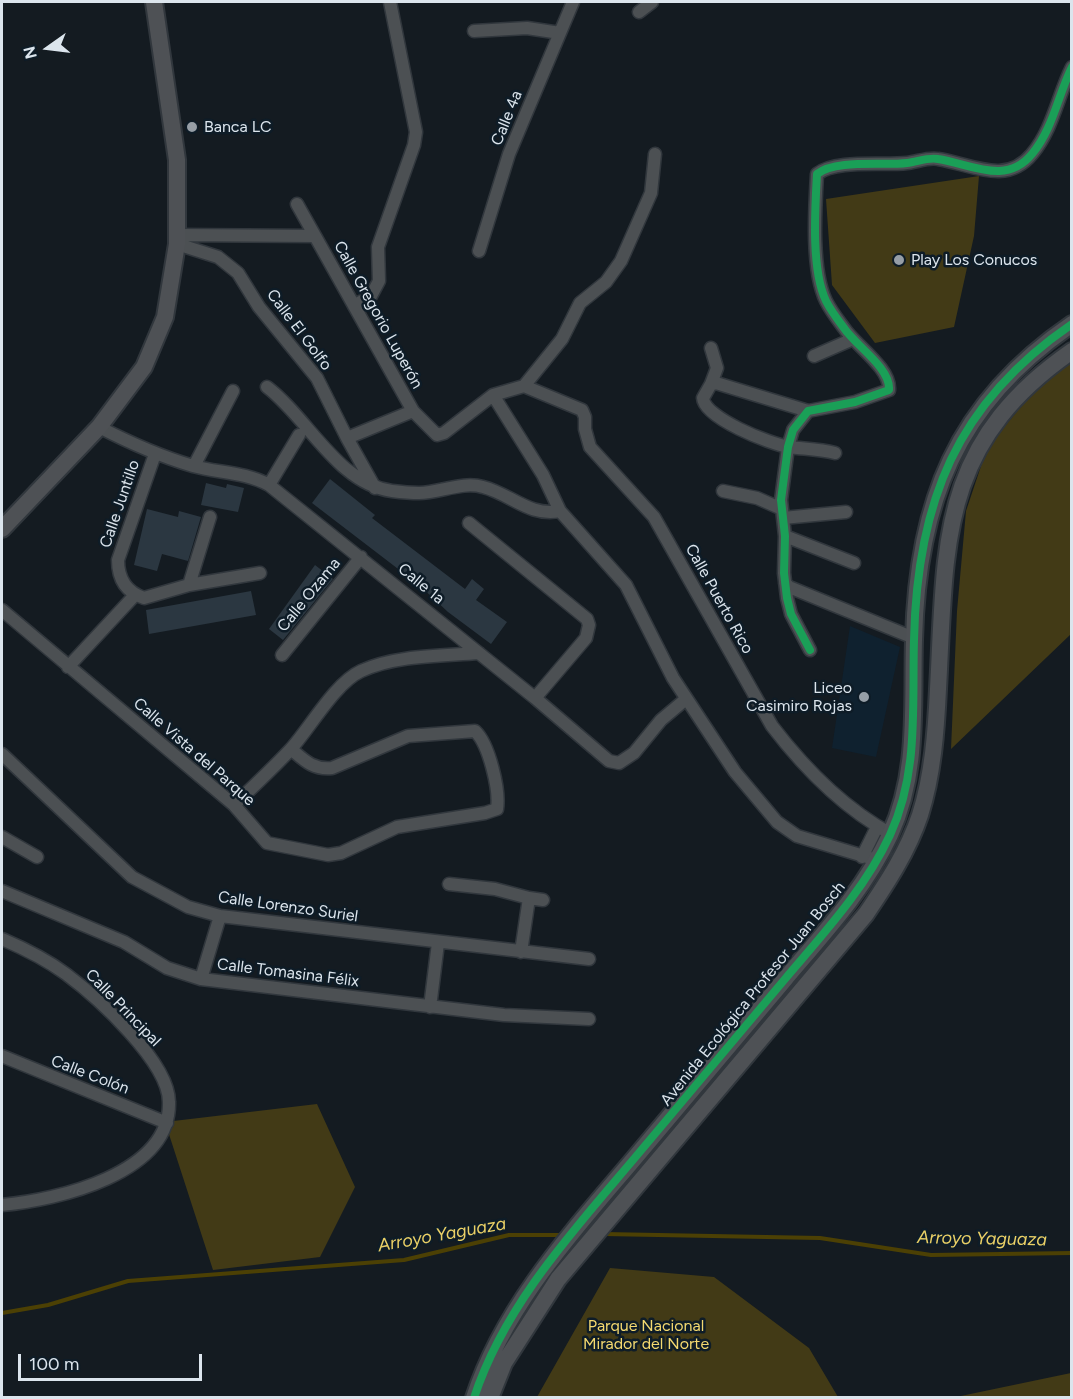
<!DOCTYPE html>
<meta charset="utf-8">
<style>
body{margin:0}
#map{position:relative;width:1073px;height:1399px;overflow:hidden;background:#141b21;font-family:Figtree,sans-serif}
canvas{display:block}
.frame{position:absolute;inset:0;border:3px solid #dce5ed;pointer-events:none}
.north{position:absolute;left:18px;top:18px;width:60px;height:60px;-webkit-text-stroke:4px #0e1c27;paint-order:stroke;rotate:256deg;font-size:16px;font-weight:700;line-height:24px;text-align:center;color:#dce5ed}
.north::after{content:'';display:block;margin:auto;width:21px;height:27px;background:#dce5ed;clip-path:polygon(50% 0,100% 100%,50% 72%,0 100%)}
.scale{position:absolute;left:18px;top:1354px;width:184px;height:27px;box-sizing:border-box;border:3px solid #dce5ed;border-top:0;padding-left:8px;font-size:18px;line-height:21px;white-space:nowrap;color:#dce5ed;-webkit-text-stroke:4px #0e1c27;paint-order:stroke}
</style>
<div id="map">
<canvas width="1073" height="1399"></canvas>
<div class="frame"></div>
<div class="north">N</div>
<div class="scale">100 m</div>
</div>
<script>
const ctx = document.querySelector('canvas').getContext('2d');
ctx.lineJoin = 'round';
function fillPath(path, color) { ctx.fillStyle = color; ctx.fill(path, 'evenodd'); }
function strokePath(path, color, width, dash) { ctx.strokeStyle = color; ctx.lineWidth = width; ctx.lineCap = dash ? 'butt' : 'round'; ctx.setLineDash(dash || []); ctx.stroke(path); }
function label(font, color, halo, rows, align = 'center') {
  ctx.font = font + ' Figtree,sans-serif'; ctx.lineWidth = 5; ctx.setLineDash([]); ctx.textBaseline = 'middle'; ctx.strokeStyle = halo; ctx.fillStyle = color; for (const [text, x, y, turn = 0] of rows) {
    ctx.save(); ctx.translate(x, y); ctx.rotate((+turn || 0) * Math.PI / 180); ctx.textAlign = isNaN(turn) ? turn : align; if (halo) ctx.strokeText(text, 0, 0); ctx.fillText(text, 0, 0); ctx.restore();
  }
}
fillPath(new Path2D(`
 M850,626l50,21 -24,110 -44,-9z`), '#0f212f');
fillPath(new Path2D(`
 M979,176l-5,60 -20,91 -79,16 -43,-58 -6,-86z
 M1071,360v274l-120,115 6,-138 9,-100 21,-63 58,-71z
 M317,1104l38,83 -35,70 -107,13 -48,-148z
 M610,1268l104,9 95,71 29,49h-301z
 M1071,1373v24h-115z`), '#423a16');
strokePath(new Path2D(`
 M604,1234l216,4 111,17 141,-2
 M2,1313l46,-8 80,-24 276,-21 105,-25h54`), '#4c4004', 4);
fillPath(new Path2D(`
 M330,479l45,36 -3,3 93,71 7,-10 12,10 -8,11 31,22 -16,22 -43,-32 -29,-27 -107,-82z
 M206,483l20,5 1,-4 17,4 -6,24 -37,-7z
 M147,509l31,8 1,-6 22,6 -13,44 -26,-7 -5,17 -23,-6z
 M315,565l18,14 -50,61 -14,-11z
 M251,591l5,24 -107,19 -3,-24z`), '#2b3741');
const street = new Path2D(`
 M639,12l13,-10
 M474,31l53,-3 33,5
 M297,204l18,32
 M177,235l138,1 98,175 24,24 7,-2 49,-38 31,-9
 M177,244l41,13 20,16 21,34 58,71 30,60 66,-27
 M479,251l30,-97 64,-152
 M354,306l17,-10 8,-15 -1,-34 36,-102 2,-13 -26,-130
 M711,348l6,20 -6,16
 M814,356l39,-17
 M524,386l58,24 3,7v12l5,18 64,70 118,209c33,43 71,82 119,108
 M524,386l38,-47 18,-36 26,-21 15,-21 30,-68 4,-39
 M267,387c41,31 71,97 125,104 8,1 18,2 27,2 21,0 43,-12 64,-6 28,7 46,30 77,24
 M493,395l50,80 17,36 66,74 47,93 62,94 42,50 20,14 80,24
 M808,411l-92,-28 -5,1 -8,14c1,20 67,46 86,49 15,2 30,2 46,6
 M99,427c31,16 60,29 94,39 25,7 53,6 76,19l266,213 74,63 10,2 15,-10 27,-33 25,-21
 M347,438l28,50
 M155,454l-37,106c0,19 8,32 26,38l45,-13 71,-12
 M194,466l39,-75
 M269,485l30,-50
 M723,491l34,7 25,11
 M783,518l63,-6
 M469,523l118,96 2,6 -3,13 -51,60
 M785,536l69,27
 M785,583l4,4 125,51
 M189,585l21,-68
 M2,610l232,195 33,38 61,12 13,-2 56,-26 88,-14 12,-4c3,-19 -8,-65 -22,-78l-67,5 -76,32c-19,2 -28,-8 -41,-19
 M810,650l-19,-36 -4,-16 -3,-25 1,-37 -4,-36 7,-53 5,-17 15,-19 47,-9 34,-12c2,-22 -34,-45 -45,-62 -6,-8 -13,-17 -18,-27 -15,-31 -11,-92 -9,-127 19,-15 66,-8 90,-11 10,-1 21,-6 31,-4 33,5 68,27 94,-5 21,-25 26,-59 40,-87
 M282,655l79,-98
 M68,667l67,-72
 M2,754l130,123 56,30 32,9 369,43
 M234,805c19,-18 38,-36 56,-55 20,-22 45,-67 71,-79 35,-16 80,-15 118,-18
 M2,837l35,20
 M862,857l15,-30
 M449,884l46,5 34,9 -8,54
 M2,891l122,51 43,26 34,11 303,36 85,4
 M529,898l14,2
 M2,939c21,9 45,21 64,35 31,23 103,88 103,128 2,72 -112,98 -167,103
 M201,979l19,-63
 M430,1007l8,-64
 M2,1056l165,67`);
const secondary = new Path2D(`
 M2,529l97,-102 45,-60 21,-50 12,-73v-84l-23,-158
 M474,1398c30,-92 98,-166 159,-238 51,-60 101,-121 152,-181 38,-45 80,-90 105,-144 29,-63 22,-127 24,-195 3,-137 42,-237 158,-316
 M490,1398l14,-35 54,-84 308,-365c21,-31 42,-63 54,-99 13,-41 16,-84 18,-126 8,-146 0,-245 134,-338`);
strokePath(street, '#31373d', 15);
strokePath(secondary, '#31373d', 20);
strokePath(street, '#4c5053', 12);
strokePath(secondary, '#4e5155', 16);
strokePath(new Path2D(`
 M810,650l-19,-36 -4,-16 -3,-25 1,-37 -4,-36 7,-53 5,-17 15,-19 47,-9 34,-12c2,-22 -34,-45 -45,-62 -6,-8 -13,-17 -18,-27 -15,-31 -11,-92 -9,-127 19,-15 66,-8 90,-11 10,-1 21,-6 31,-4 33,5 68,27 94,-5 21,-25 26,-59 40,-87
 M474,1398c30,-92 98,-166 159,-238 51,-60 101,-121 152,-181 38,-45 80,-90 105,-144 29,-63 22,-127 24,-195 3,-137 42,-237 158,-316`), '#1a9f57', 8);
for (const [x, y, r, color] of [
 [192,127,6,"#969ea6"],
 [899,260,6,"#969ea6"],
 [864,697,6,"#969ea6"]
]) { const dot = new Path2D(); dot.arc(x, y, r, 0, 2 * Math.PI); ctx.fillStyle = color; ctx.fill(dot); strokePath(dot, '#0e1c27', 2); }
label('16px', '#dce5ed', '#0e1c27', [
 ["Calle 4a",507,118,-68],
 ["Calle Gregorio Luperón",378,315,61],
 ["Calle El Golfo",299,330,53],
 ["Calle Juntillo",120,504,-71],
 ["Calle 1a",421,584,39],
 ["Calle Ozama",309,595,-51],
 ["Calle Puerto Rico",719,599,61],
 ["Calle Vista del Parque",194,752,41],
 ["Calle Lorenzo Suriel",288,907,8],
 ["Calle Tomasina Félix",288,973,7],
 ["Avenida Ecológica Profesor Juan Bosch",753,994,-51],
 ["Calle Principal",123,1008,46],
 ["Calle Colón",90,1075,21]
]);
label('16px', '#dce5ed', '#0e1c27', [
 ["Banca LC",204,127],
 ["Play Los Conucos",911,260],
 ["Liceo",852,688,"right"],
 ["Casimiro Rojas",852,706,"right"]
], 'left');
label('16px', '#f4d96f', '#0e1c27', [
 ["Parque Nacional",646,1326],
 ["Mirador del Norte",646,1344]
]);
label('italic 18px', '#ead066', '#0e1c27', [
 ["Arroyo Yaguaza",442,1235,-10],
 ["Arroyo Yaguaza",982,1239,1]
]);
</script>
